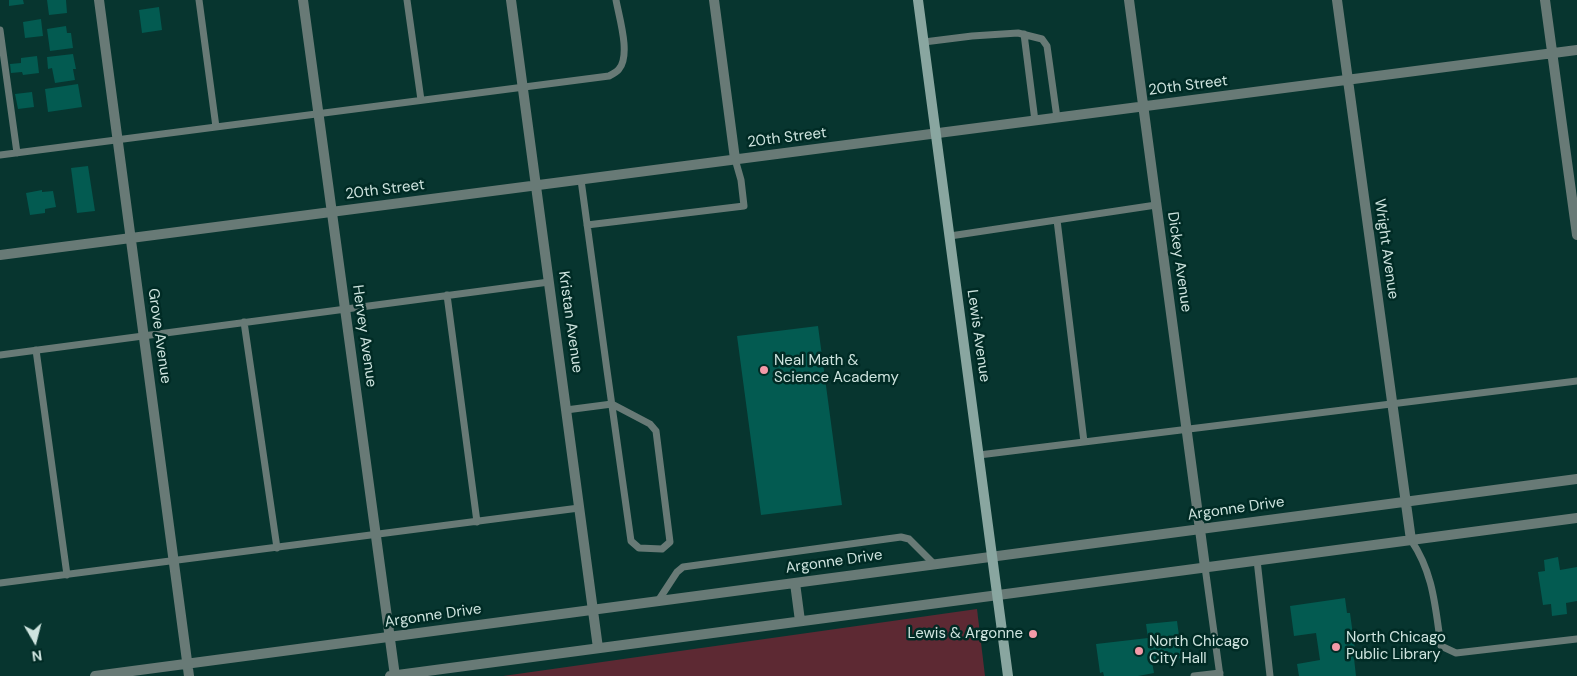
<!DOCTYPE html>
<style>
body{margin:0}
#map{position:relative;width:1577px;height:676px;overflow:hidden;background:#07352f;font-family:"DM Sans",sans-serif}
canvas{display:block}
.north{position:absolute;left:10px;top:616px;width:50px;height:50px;-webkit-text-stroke:4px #002b25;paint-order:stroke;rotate:172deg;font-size:14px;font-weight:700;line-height:20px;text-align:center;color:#cee4df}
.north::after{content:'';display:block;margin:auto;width:18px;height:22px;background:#cee4df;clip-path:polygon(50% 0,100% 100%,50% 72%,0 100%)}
</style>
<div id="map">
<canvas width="1577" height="676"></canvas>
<div class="north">N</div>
</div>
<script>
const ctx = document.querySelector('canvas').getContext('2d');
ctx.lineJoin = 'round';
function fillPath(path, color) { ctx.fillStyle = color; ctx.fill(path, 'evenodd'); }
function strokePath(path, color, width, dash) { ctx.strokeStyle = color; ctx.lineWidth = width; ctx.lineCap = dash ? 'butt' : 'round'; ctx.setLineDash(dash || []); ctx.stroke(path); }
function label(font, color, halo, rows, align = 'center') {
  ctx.font = font + ' "DM Sans",sans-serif'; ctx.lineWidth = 5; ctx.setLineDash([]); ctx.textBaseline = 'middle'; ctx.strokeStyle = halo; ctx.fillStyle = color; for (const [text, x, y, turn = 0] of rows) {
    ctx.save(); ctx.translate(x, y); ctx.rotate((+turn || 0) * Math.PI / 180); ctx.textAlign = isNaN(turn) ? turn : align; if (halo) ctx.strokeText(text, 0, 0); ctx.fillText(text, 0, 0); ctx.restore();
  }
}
fillPath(new Path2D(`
 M977,609l8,67h-482z`), '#5d2933');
fillPath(new Path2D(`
 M9,0h14l1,4 -15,2z
 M47,0h19l1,13 -18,2z
 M159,7l3,23 -20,3 -3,-23z
 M41,19l2,17 -18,2 -2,-16z
 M66,26l1,7h4l2,15 -23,3 -3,-22z
 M73,54l3,15h-3l2,11 -20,3 -3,-15 -4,1 -1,-12z
 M37,56l2,17 -16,2 -1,-3 -11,1 -1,-9 11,-1v-5z
 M78,84l4,23 -34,5 -3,-23z
 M32,92l2,15 -16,2 -3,-15z
 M88,166l7,45 -18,2 -6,-45z
 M42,190v2l11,-1 3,16 -11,2v4l-15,2 -4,-22z
 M818,326l24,179 -81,10 -24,-179z
 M1558,557l2,13 17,-3v34l-11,2 1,11 -15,2 -1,-12 -8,1 -5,-33 7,-1 -1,-11z
 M1345,598l2,15h3l6,44 -2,1 2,18h-57l-2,-12 23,-4 -4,-27 -22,3 -4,-30z
 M1177,621l5,37 -30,4 2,11 -16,3h-34l-1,-4 -3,1 -4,-29 52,-6 -2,-14z`), '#035b51');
strokePath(new Path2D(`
 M199,0l17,127
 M407,0l14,100
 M0,30l17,123
 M1024,34l11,87
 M924,42l48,-6 46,-3 24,6 5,7 10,72
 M0,155l609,-79c4,-2 8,-4 10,-7 12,-14 0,-52 -3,-69
 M1057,220l27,222
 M587,225l157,-19 -3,-26 -6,-21
 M950,236l206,-31
 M447,295l30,227
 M244,322l33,226
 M36,350l31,225
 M0,355l549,-73
 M566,410l46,-6 38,20 6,7 14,111 -8,7 -23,-1 -8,-7c-17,-120 -34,-241 -50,-361
 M979,455l598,-74
 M1411,540c23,34 24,67 30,106l15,7 121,-14
 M1257,560l13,116
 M1205,567l15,109
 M0,583l579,-75
 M658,601l19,-29 6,-5 218,-30 8,2 25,25
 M1194,676l26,-3`), '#687a76', 7);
strokePath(new Path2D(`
 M99,0l90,676
 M303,0l92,676
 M511,0l87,648
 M714,0l21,159
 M1129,0l76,567
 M1337,0l74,540
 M1545,0l32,235
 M0,255l1577,-205
 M795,583l5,38
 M95,676l1482,-197
 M390,676l1187,-158`), '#687a76', 10);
strokePath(new Path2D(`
 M918,0l90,676`), '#89a6a0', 10);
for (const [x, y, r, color] of [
 [764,370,5,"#f39aa8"],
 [1033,634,5,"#f39aa8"],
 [1336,647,5,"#f39aa8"],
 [1139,651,5,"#f39aa8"]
]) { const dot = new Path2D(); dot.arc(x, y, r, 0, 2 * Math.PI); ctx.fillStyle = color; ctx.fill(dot); strokePath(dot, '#002b25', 2); }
label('15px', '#cee4df', '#002b25', [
 ["20th Street",1188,86,-7],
 ["20th Street",787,138,-7],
 ["20th Street",385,190,-7],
 ["Wright Avenue",1386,249,82],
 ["Dickey Avenue",1179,262,82],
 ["Kristan Avenue",570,322,82],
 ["Grove Avenue",159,336,82],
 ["Hervey Avenue",364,336,82],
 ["Lewis Avenue",978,336,82],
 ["Argonne Drive",1236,509,-8],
 ["Argonne Drive",834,562,-8],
 ["Argonne Drive",433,616,-8]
]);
label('15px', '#cee4df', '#002b25', [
 ["Neal Math &",774,361],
 ["Science Academy",774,378],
 ["Lewis & Argonne",1023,634,"right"],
 ["North Chicago",1346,638],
 ["Public Library",1346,655],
 ["North Chicago",1149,642],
 ["City Hall",1149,659]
], 'left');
</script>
